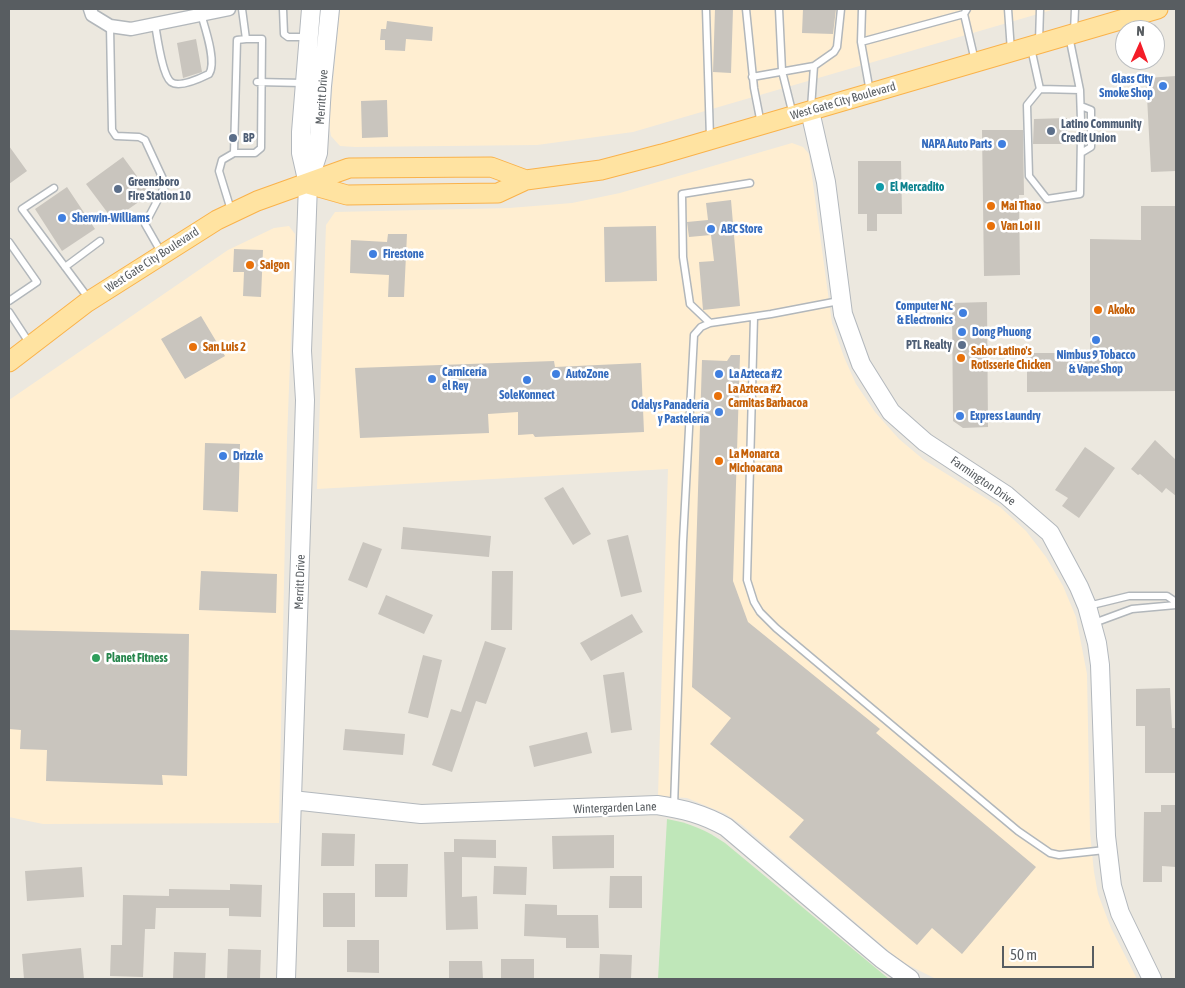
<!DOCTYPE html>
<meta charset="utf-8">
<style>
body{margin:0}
#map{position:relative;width:1185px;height:988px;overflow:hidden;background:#ece8df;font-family:"Asap Condensed",sans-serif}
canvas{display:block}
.frame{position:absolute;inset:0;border:10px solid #585d61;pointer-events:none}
.north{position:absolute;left:1115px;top:20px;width:50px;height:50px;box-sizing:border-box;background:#fff;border:1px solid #bcbec0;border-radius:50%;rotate:2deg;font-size:14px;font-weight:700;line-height:20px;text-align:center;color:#585d61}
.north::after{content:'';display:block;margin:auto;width:18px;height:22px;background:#f41d28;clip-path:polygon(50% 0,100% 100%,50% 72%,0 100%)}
.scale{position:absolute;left:1002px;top:946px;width:92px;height:22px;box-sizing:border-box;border:2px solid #585d61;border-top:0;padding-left:6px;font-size:15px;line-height:18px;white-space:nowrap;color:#585d61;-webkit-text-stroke:4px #fff;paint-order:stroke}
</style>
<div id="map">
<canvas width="1185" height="988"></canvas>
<div class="frame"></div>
<div class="north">N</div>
<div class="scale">50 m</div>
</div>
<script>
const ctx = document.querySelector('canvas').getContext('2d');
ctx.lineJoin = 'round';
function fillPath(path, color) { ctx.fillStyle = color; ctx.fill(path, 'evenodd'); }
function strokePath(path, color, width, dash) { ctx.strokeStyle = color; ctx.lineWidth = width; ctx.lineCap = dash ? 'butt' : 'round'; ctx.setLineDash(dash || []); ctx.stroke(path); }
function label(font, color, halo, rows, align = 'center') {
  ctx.font = font + ' "Asap Condensed",sans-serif'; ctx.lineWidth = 5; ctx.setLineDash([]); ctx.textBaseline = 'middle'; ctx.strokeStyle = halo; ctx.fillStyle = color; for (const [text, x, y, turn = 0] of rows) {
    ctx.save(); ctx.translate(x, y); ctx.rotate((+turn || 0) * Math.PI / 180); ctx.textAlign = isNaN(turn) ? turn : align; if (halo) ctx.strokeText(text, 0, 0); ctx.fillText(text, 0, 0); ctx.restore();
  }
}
fillPath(new Path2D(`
 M340,9h715l-422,123 -96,13 -182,2 -15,-1 -9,-10 -2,-12z
 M792,143l11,4 6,7 23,169 12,34 12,27 19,28 24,27 25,21 76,47 26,24 20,26 17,29 13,31 11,57 3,158 4,40 4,22 13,34 26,51h-201l-32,-16 -14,-11 -148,-127 -16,-11 -39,-16 -29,-2 10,-327 -351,20 9,-264 9,-13 174,-4 63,-5 48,-10z
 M289,226l6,8 -8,205 -8,384 -236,1 -34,-7v-417l219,-150 46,-22z`), '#ffeed1');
fillPath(new Path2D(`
 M667,819c23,4 39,11 58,24l164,136h-231z`), '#bfe7b9');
fillPath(new Path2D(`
 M715,9h18l-2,64 -18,-1z
 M803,9h33l-3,25 -31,-1z
 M387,21l46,6 -1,14 -26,-2 -1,12 -20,-1v-10h-5l1,-11h5z
 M196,39l6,33 -19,6 -6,-35z
 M1176,76v95l-25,1 -5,-94z
 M387,100l1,37 -26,1 -1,-37z
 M1067,118v26h-34l1,-25z
 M982,130h41l1,65h-5l1,80 -36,1z
 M9,146l18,25 -18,13z
 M123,157l27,37 -37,26 -27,-36z
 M858,161h43l1,53h-25v17h-10v-17h-9z
 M67,187l28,42 -33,22 -27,-42z
 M731,200l9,106 -37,4 -4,-48 15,-1 -3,-26 -22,2 -2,-15 21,-2 -2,-17z
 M1141,206h35v185l-149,1v-39h63v-114l51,1z
 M656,226l1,55 -52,1 -1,-55z
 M388,234h19l-3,63h-16l1,-22 -39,-2 1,-33 36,2z
 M234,249l29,1 -2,47 -18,-1 1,-24h-11z
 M987,302l1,125 -25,1 -10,-7 -1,-118z
 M201,316l24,40 -40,23 -24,-40z
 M731,355h9l-7,226 15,41 132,107 -4,4 160,134 -74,87 -30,-26 -15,17 -128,-108 15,-17 -94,-76 21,-26 -39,-31 10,-327 25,1z
 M554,361l1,6 86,-4 3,69 -109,5 -2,-3 -15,1v-23l-30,2 1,19 -129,5 -5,-70z
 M1155,440l21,20v36l-10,-8 -4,5 -22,-19 -2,1 -7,-6z
 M205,443l35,1 -2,68 -35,-2z
 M1085,447l30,21 -36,50 -17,-12 6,-8 -13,-8z
 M563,487l28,47 -18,11 -29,-47z
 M403,527l88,9 -2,21 -88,-8z
 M628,535l14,57 -21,5 -14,-57z
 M363,542l19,7 -15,39 -19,-8z
 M201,571l76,3 -1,39 -77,-3z
 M492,571h21l-1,59h-21z
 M386,595l47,20 -9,19 -46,-20z
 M632,614l11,18 -52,29 -11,-18z
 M9,630l180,4 -2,142 -25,-1 1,10 -117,-4 1,-31 -27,-1 1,-19 -12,-1z
 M485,641l21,7 -20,56 -10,-3 -24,71 -20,-7 19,-56 10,3z
 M423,655l19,5 -14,58 -20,-5z
 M624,672l8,58 -21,3 -8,-58z
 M1170,688l2,40h4v45h-31v-47h-9v-37z
 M345,729l60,5 -2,21 -60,-5z
 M587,732l5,21 -58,14 -5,-21z
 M1161,805h15v62l-14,-1v16h-19l1,-70h17z
 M322,833l33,1 -1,32h-33z
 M614,835v33l-61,1 -1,-33z
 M454,839l42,1v18l-34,-1v40l15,-1 1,33 -32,1 -2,-78h10z
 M375,864h33l-1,33h-32z
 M494,866l33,1 -1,28 -33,-1z
 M82,867l2,30 -57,4 -2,-30z
 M610,876h32v32h-33z
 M230,884l32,1 -1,32 -32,-1v-8h-73l-1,21h-10l-2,48 -33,-1 1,-31h11l1,-50 46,1v-7l61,1z
 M323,893h32v34h-32z
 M525,904l32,1v10h41l1,33h-33v-10l-42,-2z
 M347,940h32v33l-32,-1z
 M81,948l3,31h-60l-2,-25z
 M228,949l33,1 -1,29h-33z
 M174,952l32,1 -1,26h-32z
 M600,954l32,1 -1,24h-32z
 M501,959h33v20h-33z
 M449,961h33l1,18h-34z`), '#c9c5be');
const lane = new Path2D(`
 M242,9l4,30
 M283,9l1,25 4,3h20
 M706,9l4,129
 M746,9l8,79 7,36
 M779,9l3,62 11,44
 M862,9l-1,33 9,50
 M967,9l-3,5 11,47
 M1008,9l3,42
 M155,24c2,11 7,51 16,58 8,6 30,-4 38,-8 8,-12 -4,-46 -8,-60
 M110,26l2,104 4,6 23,1 6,3 19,41v7l-19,36 16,28
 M1074,32l1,-23
 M1069,36l11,54 1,31
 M246,39h16l-1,109 -6,5h-21l3,-113z
 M861,42l103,-28
 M1039,42l1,-33
 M1031,48l9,41 -13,16 2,71 18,23 33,-5 1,-59
 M752,77l62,-11
 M257,82l46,1
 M1040,89l40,1
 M1081,106l10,4v37l-10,6
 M811,108l3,-42 20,-14 3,-5 4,-38
 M54,188l-32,21 67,90
 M231,210l-12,-39 3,-11 12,-7
 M9,242l28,40 -28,19
 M65,267l35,-26
 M9,312l21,32
 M754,317l-7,263 7,22 6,10 16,16 242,203 32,22 9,2 46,-5
 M710,323l-20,-19 -7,-47 -1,-63 68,-11
 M1088,606l41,-10h38l9,6
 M1094,623l38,-14 44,-4
 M674,807l9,-265 11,-207 7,-8 9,-4 61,-9 68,-13`);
const street = new Path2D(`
 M90,9l2,6 18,11 21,3 98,-20`);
const secondary = new Path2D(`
 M810,111l16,71 17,132 18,50 30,48 34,30 81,53 44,38 29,54 8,19 10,37 3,22 6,171 6,50 8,27 32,66
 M308,184l-7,-31v-21l10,-123
 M292,800l129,14 236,-9c26,4 46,9 69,22l156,132 28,20
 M286,979l16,-482 3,-97 -3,-49 6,-167 10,-31 4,-67 8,-77`);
const primary = new Path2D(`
 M308,184l39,11 151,-2 28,-13 75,-10 61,-16 496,-145
 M9,362l77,-59 131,-83 40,-19 92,-33 142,-1 35,13`);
strokePath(lane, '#b2b7bb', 9);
strokePath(street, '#b2b7bb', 15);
strokePath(secondary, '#b3b8bd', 20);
strokePath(primary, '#fab24a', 21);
strokePath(lane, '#fff', 6);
strokePath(street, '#fff', 12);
strokePath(secondary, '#fff', 18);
strokePath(primary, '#ffe3a1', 19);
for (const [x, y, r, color] of [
 [1163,86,5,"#3f7fe0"],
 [1051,131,5,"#5c6f8a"],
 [233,138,5,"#5c6f8a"],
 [1002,144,5,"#3f7fe0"],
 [880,187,5,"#0f9aa8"],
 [118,189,5,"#5c6f8a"],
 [991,206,5,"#e8710a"],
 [62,218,5,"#3f7fe0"],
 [991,226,5,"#e8710a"],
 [711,229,5,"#3f7fe0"],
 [373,254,5,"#3f7fe0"],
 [250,265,5,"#e8710a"],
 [1098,310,5,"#e8710a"],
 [963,313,5,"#3f7fe0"],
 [962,332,5,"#3f7fe0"],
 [1096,340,5,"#3f7fe0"],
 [962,345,5,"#5c6f8a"],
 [193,347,5,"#e8710a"],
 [961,358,5,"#e8710a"],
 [556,374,5,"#3f7fe0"],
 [719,374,5,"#3f7fe0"],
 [432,379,5,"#3f7fe0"],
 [527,380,5,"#3f7fe0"],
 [718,396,5,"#e8710a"],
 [719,412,5,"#3f7fe0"],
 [960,416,5,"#3f7fe0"],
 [223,456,5,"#3f7fe0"],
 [719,461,5,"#e8710a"],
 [96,658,5,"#2e9e5b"]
]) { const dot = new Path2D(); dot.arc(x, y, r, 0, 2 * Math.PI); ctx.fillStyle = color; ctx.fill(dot); strokePath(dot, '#fff', 2); }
label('bold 12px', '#366cbe', '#fff', [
 ["Glass City",1153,79,"right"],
 ["Smoke Shop",1153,93,"right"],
 ["NAPA Auto Parts",992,144,"right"],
 ["Sherwin-Williams",72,218],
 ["ABC Store",721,229],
 ["Firestone",383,254],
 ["Computer NC",953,306,"right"],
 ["& Electronics",953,320,"right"],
 ["Dong Phuong",972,332],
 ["Nimbus 9 Tobacco",1096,355,"center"],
 ["& Vape Shop",1096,369,"center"],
 ["Carnicería",442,372],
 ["el Rey",442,386],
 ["AutoZone",566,374],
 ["La Azteca #2",729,374],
 ["SoleKonnect",527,395,"center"],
 ["Odalys Panadería",709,405,"right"],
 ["y Pastelería",709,419,"right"],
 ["Express Laundry",970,416],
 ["Drizzle",233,456]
], 'left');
label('12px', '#585d61', '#fff', [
 ["Merritt Drive",322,97,-86],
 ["West Gate City Boulevard",843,101,-16],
 ["West Gate City Boulevard",152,260,-33],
 ["Farmington Drive",983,481,35],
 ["Merritt Drive",300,582,-88],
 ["Wintergarden Lane",615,808,-2]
]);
label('bold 12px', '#4e5e75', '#fff', [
 ["Latino Community",1061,124],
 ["Credit Union",1061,138],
 ["BP",243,138],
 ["Greensboro",128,182],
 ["Fire Station 10",128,196],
 ["PTL Realty",952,345,"right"]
], 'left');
label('bold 12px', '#0d838f', '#fff', [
 ["El Mercadito",890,187]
], 'left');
label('bold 12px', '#c56008', '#fff', [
 ["Mai Thao",1001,206],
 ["Van Loi II",1001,226],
 ["Saigon",260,265],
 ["Akoko",1108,310],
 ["San Luis 2",203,347],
 ["Sabor Latino's",971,351],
 ["Rotisserie Chicken",971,365],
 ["La Azteca #2",728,389],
 ["Carnitas Barbacoa",728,403],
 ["La Monarca",729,454],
 ["Michoacana",729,468]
], 'left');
label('bold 12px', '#27864d', '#fff', [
 ["Planet Fitness",106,658]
], 'left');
</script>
